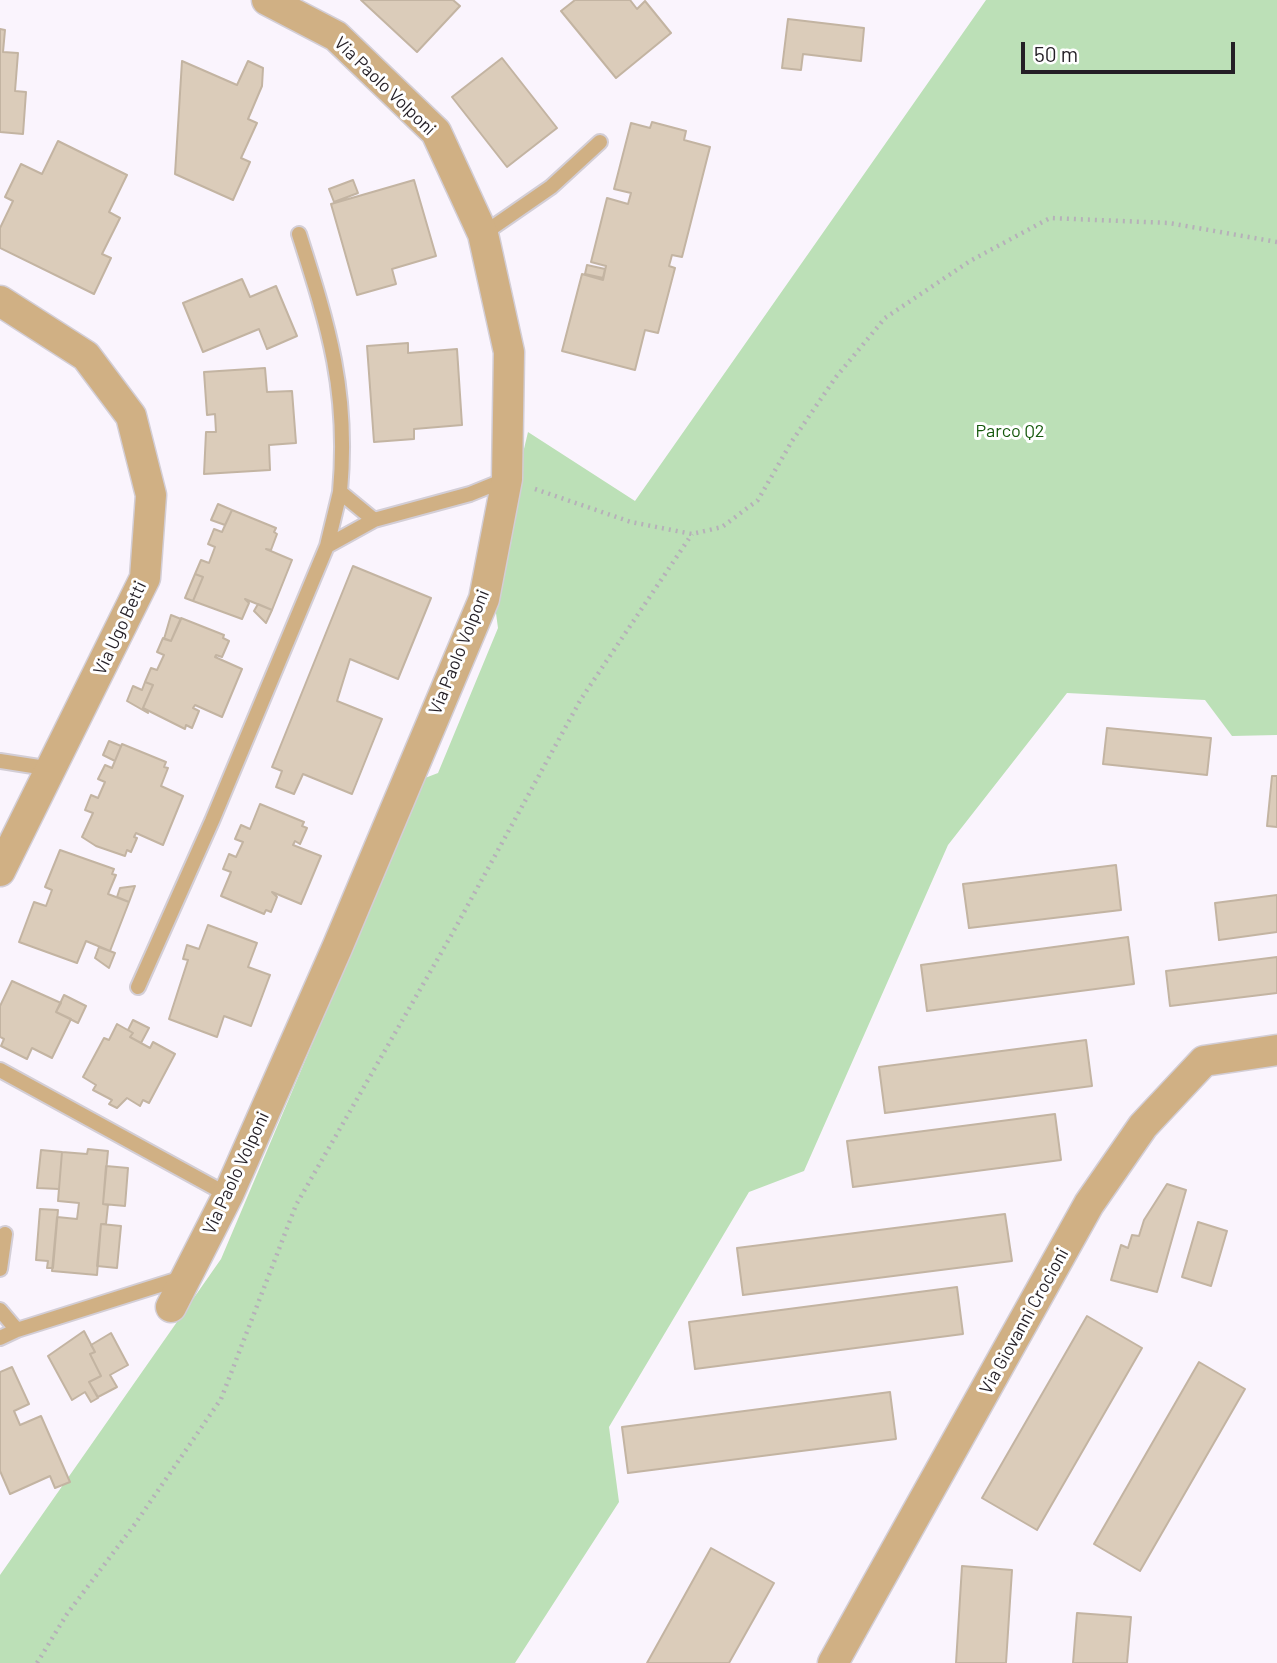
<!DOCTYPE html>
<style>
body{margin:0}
#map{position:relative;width:1277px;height:1663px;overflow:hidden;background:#faf4fd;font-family:Barlow,sans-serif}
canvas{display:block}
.scale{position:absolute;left:1021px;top:42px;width:214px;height:32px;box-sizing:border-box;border:4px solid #241f26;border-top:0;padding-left:9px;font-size:21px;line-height:24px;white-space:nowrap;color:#241f26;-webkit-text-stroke:5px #fff;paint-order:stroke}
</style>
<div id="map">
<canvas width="1277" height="1663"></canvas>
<div class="scale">50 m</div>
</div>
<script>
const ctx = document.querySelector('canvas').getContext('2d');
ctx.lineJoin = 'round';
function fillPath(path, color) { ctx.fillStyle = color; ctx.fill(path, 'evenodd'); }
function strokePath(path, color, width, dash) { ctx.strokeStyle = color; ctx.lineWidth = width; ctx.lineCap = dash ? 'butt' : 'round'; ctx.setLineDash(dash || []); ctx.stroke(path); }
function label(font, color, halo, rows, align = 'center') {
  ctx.font = font + ' Barlow,sans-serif'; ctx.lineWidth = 6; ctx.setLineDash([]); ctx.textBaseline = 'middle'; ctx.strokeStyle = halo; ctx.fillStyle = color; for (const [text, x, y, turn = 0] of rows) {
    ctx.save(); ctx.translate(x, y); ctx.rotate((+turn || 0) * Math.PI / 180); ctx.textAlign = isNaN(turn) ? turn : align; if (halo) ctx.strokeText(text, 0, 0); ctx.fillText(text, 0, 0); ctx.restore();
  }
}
fillPath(new Path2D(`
 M986,0h291v735l-45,1 -27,-36 -138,-7 -119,152 -144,326 -55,21 -140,235 10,75 -104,161h-515v-88l221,-316 204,-481 13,-5 60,-145 -6,-44 36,-152 107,69z`), '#bce0b7');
const building = new Path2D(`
 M361,0h92l7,6 -43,46z
 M575,0h55l7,9 8,-8 26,32 -55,45 -55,-67z
 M788,19l76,9 -3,33 -58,-7 -2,16 -19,-2z
 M0,29l5,1 -2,22 15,1 -3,38 11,1 -3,42 -23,-2z
 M502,58l55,70 -50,39 -55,-70z
 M182,61l55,24 11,-24 15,7 -1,18 -14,33 9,4 -16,35 9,4 -17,38 -58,-26z
 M652,122l34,9 -2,9 26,7 -28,110 -10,-2 -3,11 6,2 -17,65 -13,-3 -10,40 -73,-19 20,-77 21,6 3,-14 -15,-4 16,-64 21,6 3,-11 -17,-4 17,-66 19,5z
 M58,141l69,34 -18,37 11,6 -18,36 9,4 -17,36 -94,-46v-20l13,-27 -8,-4 16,-33 21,10z
 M353,180l5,13 -24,9 -5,-13z
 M414,180l22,76 -44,13 4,15 -39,11 -26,-91z
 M587,265l18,4 -2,9 -18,-4z
 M242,279l8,18 26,-11 21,50 -30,13 -8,-20 -56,23 -20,-49z
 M408,343v10l49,-4 5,76 -48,4v10l-40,3 -7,-96z
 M265,368l2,24 25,-1 4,52 -27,2 1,25 -66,4 2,-42h10l-1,-18 -8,1 -3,-43z
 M218,504l14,6 -7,15 -14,-5z
 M232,510l44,18 -2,4 3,2 -6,16 -5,-1 26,11 -20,50 -27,-11 4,4 -7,16 -49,-18 10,-24 -8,-3 6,-14 8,3 6,-16 -7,-3 6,-15 8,3z
 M353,566l78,32 -33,81 -48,-20 -13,42 45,18 -30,75 -49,-20 -9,20 -18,-7 6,-16 -10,-4z
 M195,574l8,3 -10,24 -8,-3z
 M258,604l14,6 -6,13 -12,-12z
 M171,615l10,4 -10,22 -7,-2z
 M181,618l43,17 -1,3 6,3 -7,16 -6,-2 -1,2 27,12 -20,48 -27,-12 -2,3 6,3 -7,17 -6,-3 -1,4 -42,-21 10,-23 -8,-3 6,-14 6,2 7,-15 -7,-3 6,-14 8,3z
 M145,682l8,3 -10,23 5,5 -21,-12 6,-15 9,4z
 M1107,728l104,10 -4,37 -104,-11z
 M109,741l12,5 -6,15 -12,-6z
 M122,744l44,18 -2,5 4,1 -7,18 22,10 -20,49 -27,-12 -2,4 3,1 -6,14 -4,-2 -2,6 -29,-10 -14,-9 11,-24 -8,-3 6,-15 7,3 7,-16 -7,-3 7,-14 7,3z
 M1272,776h5v51l-10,-1z
 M260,804l44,18 -2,4 5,2 -7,16 -5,-3 -2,4 28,11 -20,48 -29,-12 5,5 -6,15 -5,-2 -2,4 -43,-18 10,-24 -8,-3 6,-15 7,3 7,-15 -8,-3 6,-14 9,4z
 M60,850l54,19 -2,5 4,1 -8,19 21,8 -19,49 -24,-10 -9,22 -58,-21 15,-40 12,4 6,-16 -7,-3z
 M1116,865l5,45 -152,18 -6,-44z
 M135,886l-6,16 -12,-5 3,-9z
 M1277,895v37l-58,8 -4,-37z
 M208,925l49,18 -9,24 22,8 -19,51 -27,-10 -7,21 -48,-18 19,-59 -5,-1 4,-14 12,4z
 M1128,937l6,47 -207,27 -6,-46z
 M99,947l16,6 -6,15 -14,-10z
 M1277,957v36l-107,13 -4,-35z
 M12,981l49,22 -5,9 15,7 -19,39 -20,-10 -5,11 -26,-13 3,-7 -4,-2v-31z
 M64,995l22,11 -8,17 -22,-11z
 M133,1020l16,8 -8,15 -11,-6 3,-4 -5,-3z
 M117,1024l16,9 -3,4 20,11 3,-6 22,12 -26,49 -6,-3 -3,6 -13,-8 -10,10 -8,-4 3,-4 -19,-10 3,-5 -13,-8 21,-39 5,2z
 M1086,1040l6,46 -207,27 -6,-46z
 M1055,1114l6,46 -208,27 -6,-46z
 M88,1149l20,2 -5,53 5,1 -2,19h-5l-4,51 -45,-4 5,-54 20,2 2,-16 -21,-2 4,-49 25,2z
 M41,1150l21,2 -3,37 -22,-1z
 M106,1166l22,2 -3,38 -22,-2z
 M1167,1184l19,6 -29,102 -46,-12 10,-35 7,3 4,-13 7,1 5,-16z
 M40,1209l18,1 -5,58h-6l1,-7 -12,-1z
 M1005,1214l7,47 -269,34 -6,-47z
 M1198,1222l29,9 -16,55 -29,-9z
 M101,1224l20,2 -4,42 -20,-2z
 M957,1287l6,47 -268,35 -6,-47z
 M1087,1316l55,32 -105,182 -55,-32z
 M84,1331l11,21 -5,2 11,22 -12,6 9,16 -7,4 -6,-10 -13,8 -24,-44z
 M111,1333l17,32 -18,10 7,12 -19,10 -9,-15 12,-6 -11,-22 5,-2 -4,-7z
 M1199,1362l46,27 -105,182 -46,-27z
 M12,1367l17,37 -15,7 6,14 21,-9 29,66 -15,6 -5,-12 -40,18 -10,-23v-99z
 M890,1392l6,47 -268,34 -6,-46z
 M711,1548l63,35 -45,80h-82z
 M962,1566l50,4 -6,93h-50z
 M1077,1613l54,4 -4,46h-54z`);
fillPath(building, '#dbccba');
strokePath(building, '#c3b4a2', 2);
const lane = new Path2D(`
 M299,234c30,94 50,158 41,258l34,28 96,-26 37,-15
 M483,234l68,-47 49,-45
 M327,546l13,-54
 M0,761l52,8
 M138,987l74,-166 115,-275 47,-26
 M0,1070l228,125
 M0,1269l5,-35
 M0,1310l17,20 165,-52
 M0,1338l17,-8`);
const street = new Path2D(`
 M0,301l86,55 45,60 20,79 -6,83 -145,293
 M171,1307l57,-112 109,-247 147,-349 23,-120 2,-127 -26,-118 -47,-102 -100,-96 -69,-36
 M833,1663l256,-459 54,-78 61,-65 73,-11`);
strokePath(lane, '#d3ced6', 18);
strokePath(street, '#d3ced6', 33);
strokePath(new Path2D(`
 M535,489l96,33 61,12 30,-7 36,-27 34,-59 44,-64 49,-59 85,-57 80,-43 119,5 108,19
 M37,1663l30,-49 68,-90 86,-125 75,-194 156,-271 129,-235 111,-165`), '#b6b0b9', 4.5, [2, 5]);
strokePath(lane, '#d0b084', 14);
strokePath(street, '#d0b084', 30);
label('18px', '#241f26', '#fff', [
 ["Via Paolo Volponi",385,86,44],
 ["Via Ugo Betti",120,628,-65],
 ["Via Paolo Volponi",459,652,-68],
 ["Via Paolo Volponi",236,1173,-65],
 ["Via Giovanni Crocioni",1024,1321,-61]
]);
label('18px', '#16590d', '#fff', [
 ["Parco Q2",1010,431]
]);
</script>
